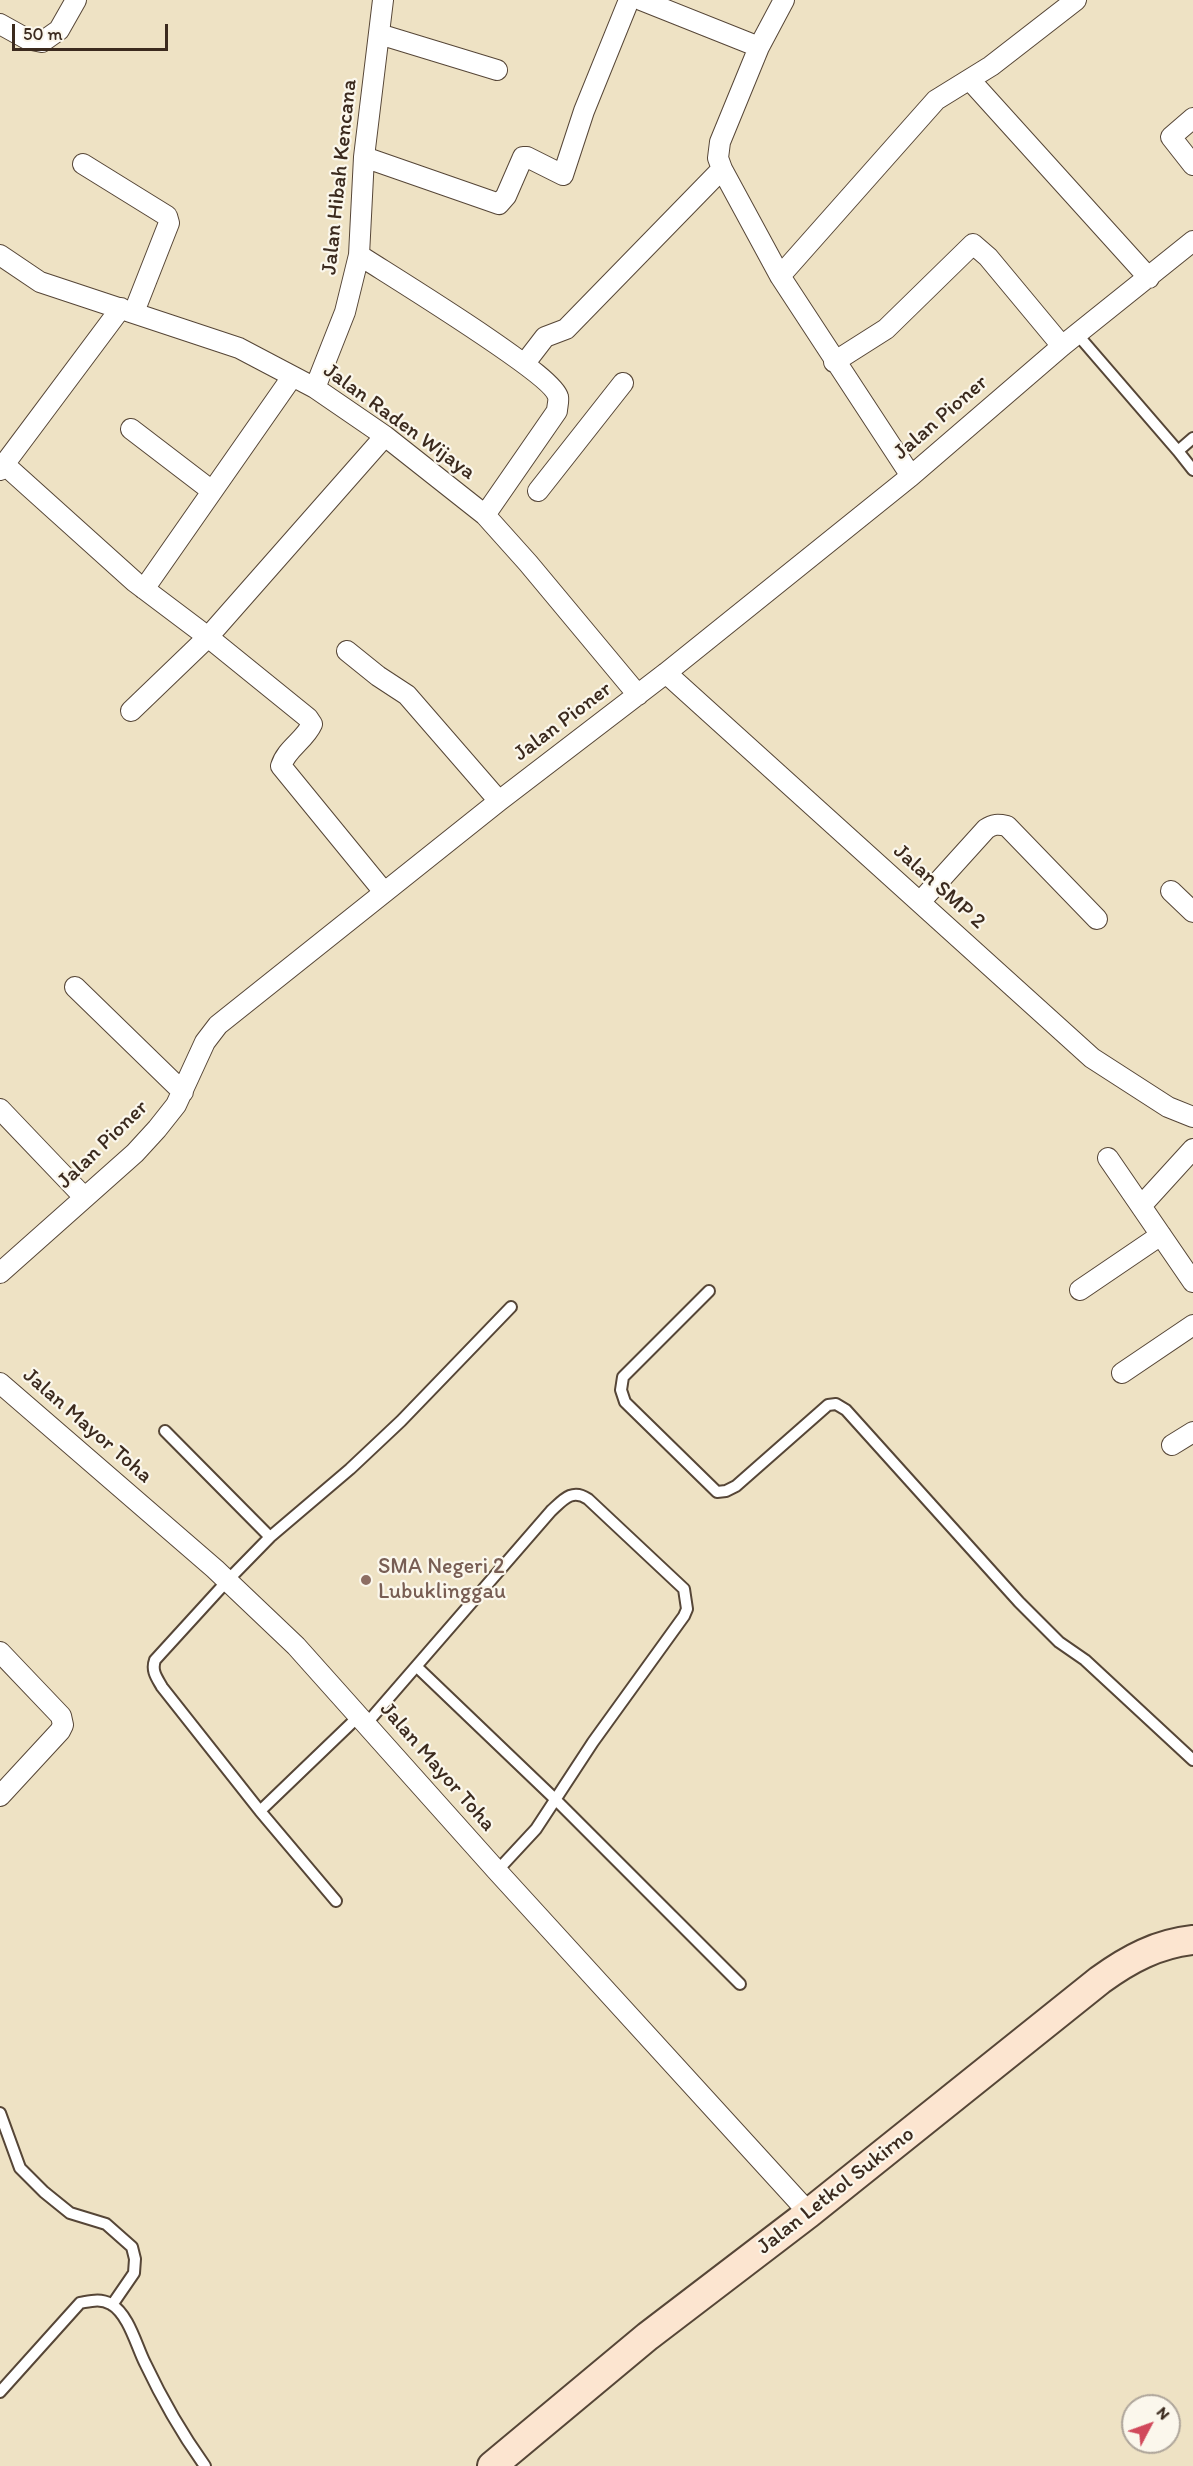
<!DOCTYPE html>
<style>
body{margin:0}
#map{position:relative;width:1193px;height:2466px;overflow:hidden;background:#eee2c4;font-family:Itim,sans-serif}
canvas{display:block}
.north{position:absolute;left:1121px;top:2394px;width:60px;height:60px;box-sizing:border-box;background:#fbf7ec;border:2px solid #aea59a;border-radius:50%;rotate:49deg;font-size:16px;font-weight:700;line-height:24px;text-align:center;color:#3b2a1e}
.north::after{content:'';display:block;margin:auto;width:21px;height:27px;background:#d1495b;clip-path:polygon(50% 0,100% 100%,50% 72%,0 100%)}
.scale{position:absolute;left:12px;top:24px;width:156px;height:27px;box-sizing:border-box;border:3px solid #3b2a1e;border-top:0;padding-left:8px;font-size:18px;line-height:21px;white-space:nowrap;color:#3b2a1e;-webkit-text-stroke:4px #fbf7ec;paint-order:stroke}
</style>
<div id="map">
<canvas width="1193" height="2466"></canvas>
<div class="north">N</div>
<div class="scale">50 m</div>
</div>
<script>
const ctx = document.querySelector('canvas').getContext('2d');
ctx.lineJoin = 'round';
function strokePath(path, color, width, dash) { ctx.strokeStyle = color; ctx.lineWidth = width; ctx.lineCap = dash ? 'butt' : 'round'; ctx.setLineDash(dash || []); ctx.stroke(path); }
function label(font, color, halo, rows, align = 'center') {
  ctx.font = font + ' Itim,sans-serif'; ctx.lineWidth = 4.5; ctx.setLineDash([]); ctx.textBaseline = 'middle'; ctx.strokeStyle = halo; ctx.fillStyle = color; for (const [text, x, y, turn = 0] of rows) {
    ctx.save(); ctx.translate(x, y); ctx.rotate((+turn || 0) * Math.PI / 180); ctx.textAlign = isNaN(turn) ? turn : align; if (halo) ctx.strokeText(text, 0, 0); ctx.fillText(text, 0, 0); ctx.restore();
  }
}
const lane = new Path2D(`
 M1077,334l101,117
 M1193,438l-15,13 15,19
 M709,1291l-86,86 -2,13 4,12 92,90 9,-1 10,-5 92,-81 8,-1 10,6 173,192 40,40 26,18 108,100
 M165,1431l105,106
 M417,1667l139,133 184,184
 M367,1723l184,-212c12,-11 21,-23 37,-12l96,90 3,20 -3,7 -91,126 -57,87 -39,42
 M260,1811l100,-96
 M336,1901l-76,-90 -98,-124c-5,-9 -11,-16 -7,-27l73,-80 42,-43 80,-68 51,-48 110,-114
 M0,2113l20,55 24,24 26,21 36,11 26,23 3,12 -1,14 -22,32
 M0,2392l80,-89c11,-2 20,-5 31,1 18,11 25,41 34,59 17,36 37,71 60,103`);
const street = new Path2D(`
 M641,0l118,47
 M784,0l-25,47 -39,95 -2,16 4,11 58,107 131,200
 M0,24l27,15 15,3 17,-12 17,-30
 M379,34l118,36
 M970,80l179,198
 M1193,118l-22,19 22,28
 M364,157l135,47 7,-8 17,-39h4l36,18 21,-64 45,-111
 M83,164l84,52 2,7 -35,89
 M0,255l40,27 199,66 76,40 70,48 100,79 43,48 110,132
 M359,255c29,19 194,119 199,142 1,4 -1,10 -1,14l-72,104
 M780,276l156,-176 55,-34 85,-66
 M834,362l52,-33 87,-85 15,13 74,89
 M525,363l20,-26 21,-8 156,-160
 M315,388l30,-76 14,-57 5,-98 19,-157
 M131,429l81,62
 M5,465l130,117 73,55 100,81 4,6c-7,16 -26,25 -31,42l103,126
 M0,470l121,-162
 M538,491l85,-108
 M144,589l148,-212
 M347,651l31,25 29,19 92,106
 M666,673l426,385 76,49 25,10
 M131,711l77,-74 177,-201
 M1171,891l22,21
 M920,902l66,-73c7,-5 12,-5 21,-3l90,93
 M75,987l108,105
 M0,1109l84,88
 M1108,1158l85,124
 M1141,1206l52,-57
 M0,1273l135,-120 22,-24 19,-24 29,-63 13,-17 281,-224 167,-128 245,-197 151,-130 131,-105
 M1080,1290l81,-55
 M1122,1373l71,-48
 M0,1383l215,186 81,77 201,225 312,342
 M1172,1445l21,-13
 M0,1652l61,64 2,9 -3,6 -60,65`);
const secondary = new Path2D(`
 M492,2466l156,-130 161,-123 291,-233c29,-21 57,-36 93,-40`);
strokePath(lane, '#564637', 14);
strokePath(street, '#564637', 22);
strokePath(secondary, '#564637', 32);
strokePath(lane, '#fff', 10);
strokePath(street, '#fff', 20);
strokePath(secondary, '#fce5d0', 28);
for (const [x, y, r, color] of [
 [366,1580,6,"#8d6e63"]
]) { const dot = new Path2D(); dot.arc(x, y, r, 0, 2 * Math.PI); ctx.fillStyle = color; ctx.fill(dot); strokePath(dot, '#fbf7ec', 2); }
label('22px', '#3b2a1e', '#fbf7ec', [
 ["Jalan Hibah Kencana",340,177,-84],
 ["Jalan Pioner",941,418,-41],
 ["Jalan Raden Wijaya",399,422,36],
 ["Jalan Pioner",563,722,-37],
 ["Jalan SMP 2",939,887,42],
 ["Jalan Pioner",103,1145,-44],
 ["Jalan Mayor Toha",87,1426,41],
 ["Jalan Mayor Toha",437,1767,49],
 ["Jalan Letkol Sukirno",836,2191,-38]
]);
label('22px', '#785e54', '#fbf7ec', [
 ["SMA Negeri 2",378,1567],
 ["Lubuklinggau",378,1592]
], 'left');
</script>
